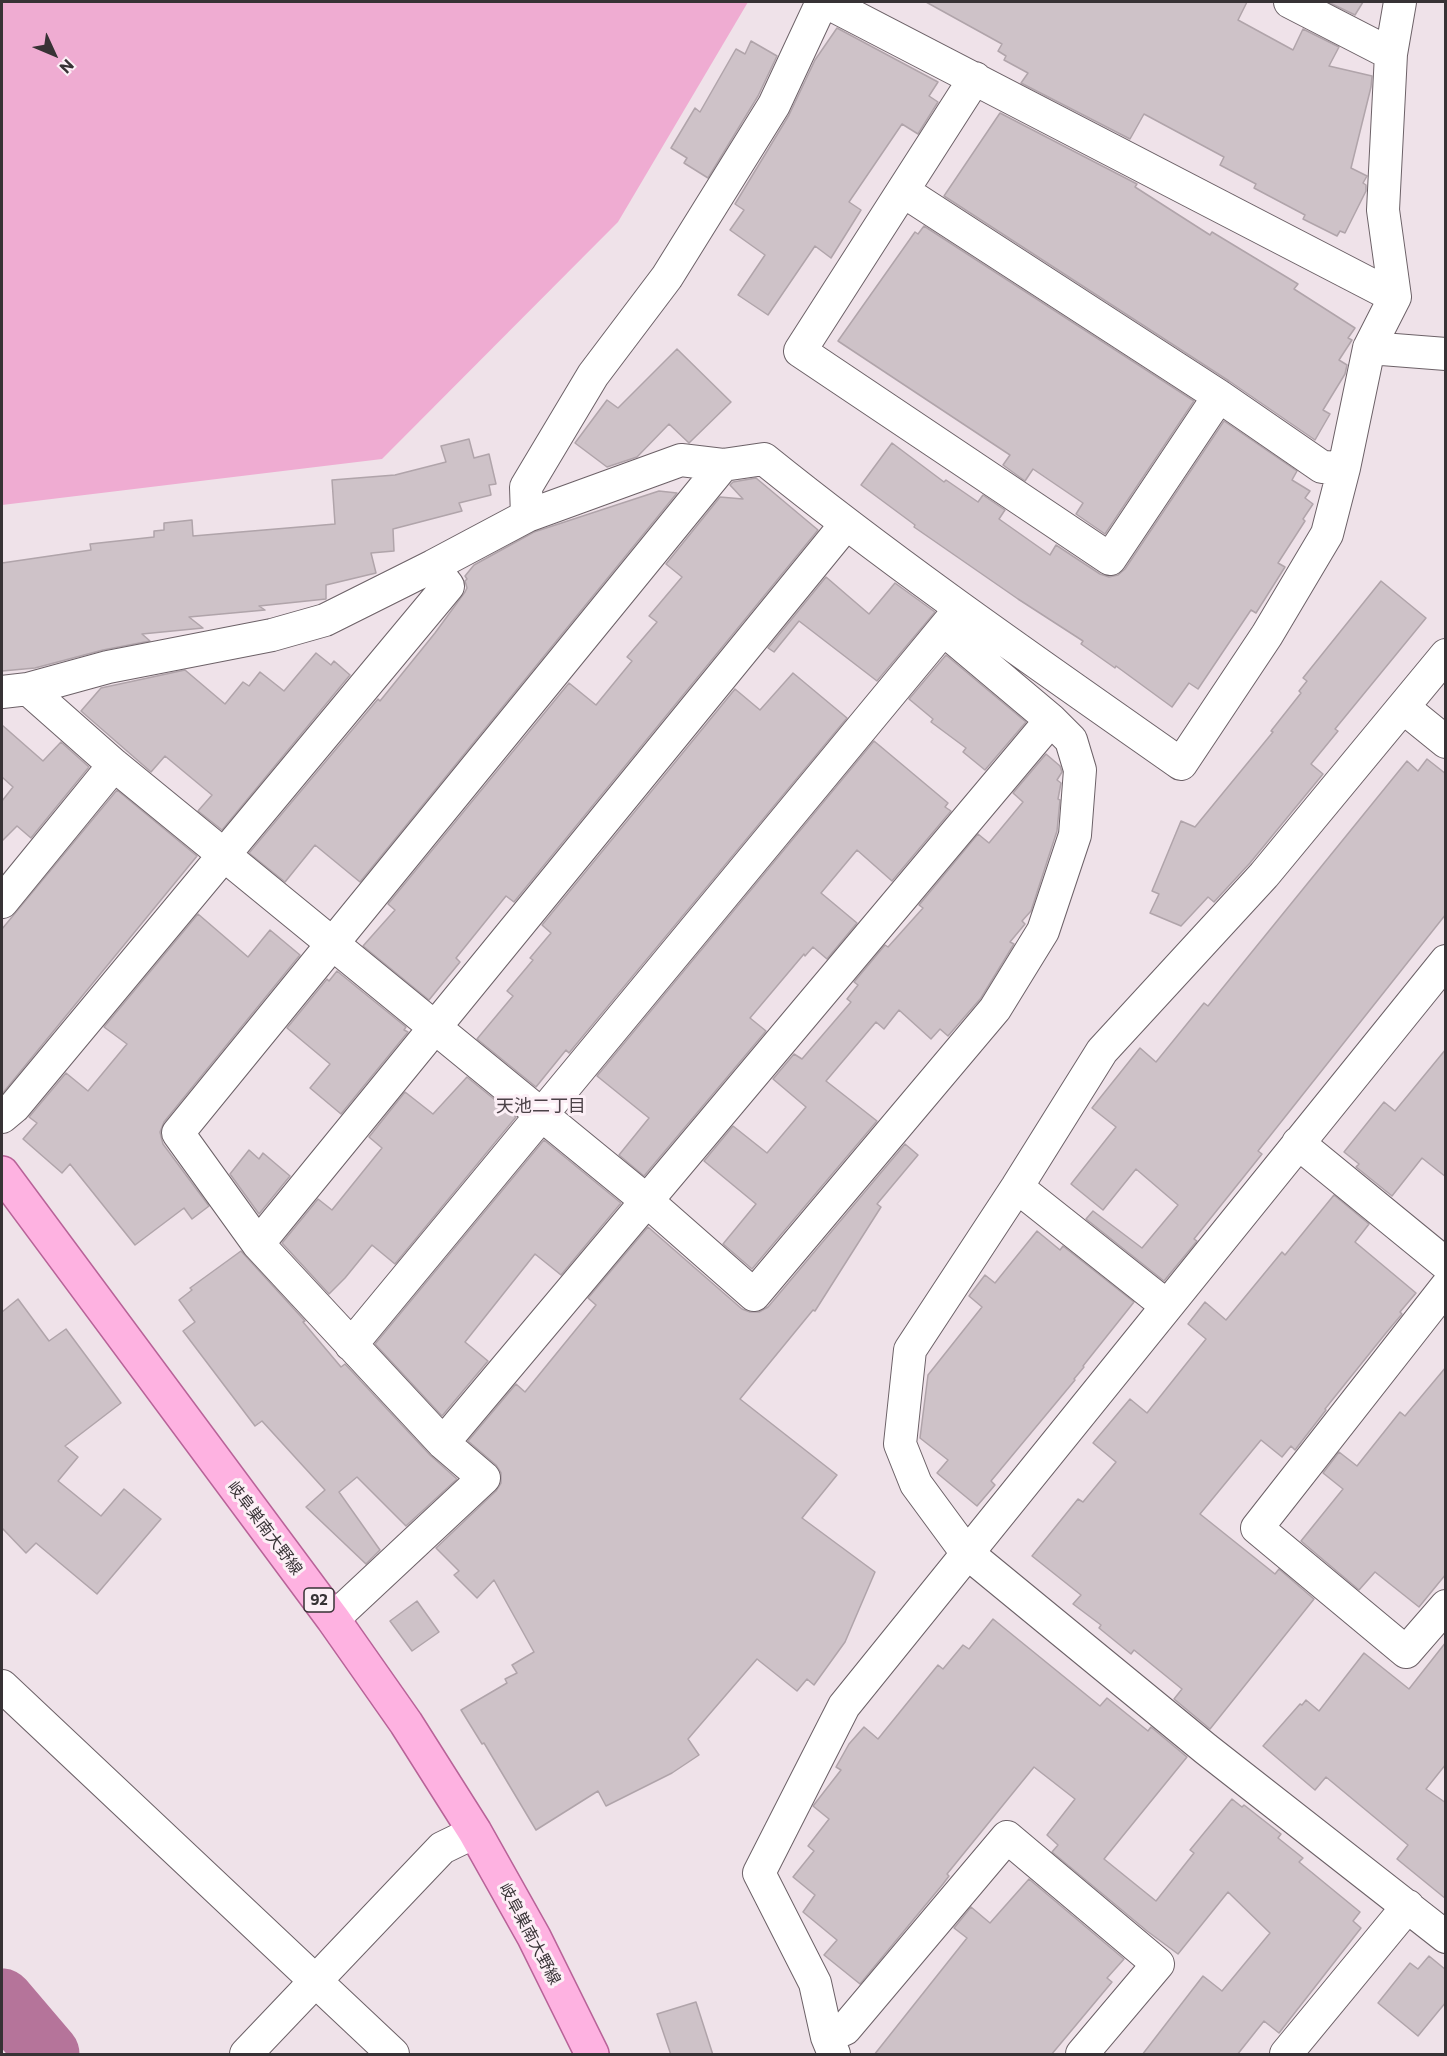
<!DOCTYPE html>
<meta charset="utf-8">
<style>
body{margin:0}
#map{position:relative;width:1447px;height:2056px;overflow:hidden;background:#efe2e9;font-family:Commissioner,sans-serif}
canvas{display:block}
.frame{position:absolute;inset:0;border:3px solid #373235;pointer-events:none}
.north{position:absolute;left:24px;top:24px;width:60px;height:60px;-webkit-text-stroke:4px #fceff6;paint-order:stroke;rotate:134deg;font-size:16px;font-weight:700;line-height:24px;text-align:center;color:#373235}
.north::after{content:'';display:block;margin:auto;width:21px;height:27px;background:#373235;clip-path:polygon(50% 0,100% 100%,50% 72%,0 100%)}
</style>
<div id="map">
<canvas width="1447" height="2056"></canvas>
<div class="frame"></div>
<div class="north">N</div>
</div>
<script>
const ctx = document.querySelector('canvas').getContext('2d');
ctx.lineJoin = 'round';
function fillPath(path, color) { ctx.fillStyle = color; ctx.fill(path, 'evenodd'); }
function strokePath(path, color, width, dash) { ctx.strokeStyle = color; ctx.lineWidth = width; ctx.lineCap = dash ? 'butt' : 'round'; ctx.setLineDash(dash || []); ctx.stroke(path); }
function label(font, color, halo, rows, align = 'center') {
  ctx.font = font + ' Commissioner,"Noto Sans JP",sans-serif'; ctx.lineWidth = 6; ctx.setLineDash([]); ctx.textBaseline = 'middle'; ctx.strokeStyle = halo; ctx.fillStyle = color; for (const [text, x, y, turn = 0] of rows) {
    ctx.save(); ctx.translate(x, y); ctx.rotate((+turn || 0) * Math.PI / 180); ctx.textAlign = isNaN(turn) ? turn : align; if (halo) ctx.strokeText(text, 0, 0); ctx.fillText(text, 0, 0); ctx.restore();
  }
}
fillPath(new Path2D(`
 M2,2h746l-130,220 -236,237 -380,46z`), '#efacd2');
strokePath(new Path2D(`
 M2,2000l46,54`), '#b5749a', 63);
const building = new Path2D(`
 M926,2h321l-9,18 55,30 10,-21 36,18 -10,19 43,10 -1,11 -20,81 16,8 -4,7 3,2v6l-21,42 -5,-2 -3,5 -34,-17 2,-4 -51,-27 2,-4 -36,-19 4,-8 -80,-43 -14,25 -109,-56 7,-10 -24,-13 2,-4 -8,-5 4,-7z
 M1328,2h35l-8,13z
 M837,28l101,54 -9,14 9,6 -20,32 -16,-10 -53,78 12,8 -30,48 -16,-12 -47,69 -30,-20 27,-40 -35,-25 14,-20 -9,-6 54,-89 26,-55z
 M751,41l26,15 -19,40 -50,82 -24,-15 3,-5 -16,-10 24,-40 5,4 36,-63 9,5z
 M1000,113l137,71 -2,3 75,48 2,-3 86,52 -4,5 61,39 -7,10 4,2 -13,20 8,5 -2,9 -22,36 7,4 -15,26 -86,-59 -285,-185z
 M924,226l270,175 -89,133 -29,-20 7,-11 -50,-34 -8,12 -22,-16 7,-10 -172,-114 77,-109 3,2z
 M677,349l54,53 -42,41 -20,-19 -32,33 -30,10 -32,-24 32,-43 11,8z
 M1224,421l73,50 -5,9 18,11 -5,7 8,6 -10,15 2,2 -27,42 7,4 -29,46 -5,-3 -53,79 -9,-6 -17,24 -56,-41 -1,2 -34,-24 2,-3 -65,-42 -104,-72 1,-2 -54,-40 31,-42 52,39 2,-2 32,22 5,-7 22,15 -6,9 51,36 6,-10 44,29 9,3 9,-2 7,-6z
 M469,439l5,19 15,-4 7,30 -7,1 2,10 -32,8 3,8 -69,18 1,22 -23,2 5,20 -50,12v14l-67,7 6,4 -76,7 14,11 -61,6 8,7 -47,9 -68,18 -33,3v-108l89,-13 -1,-6 64,-7v-6l10,-1v-7l28,-3 1,16 142,-12 -3,-44 63,-5 51,-13 -5,-16z
 M756,478l62,52 -304,372 -8,-6 -50,62 4,4 -31,38 -66,-54 32,-36 -7,-6 181,-221 27,22 36,-44 -5,-4 30,-35 -8,-6 33,-39 -16,-13 54,-67 23,2 -13,-14 3,-3z
 M659,491l18,2 -317,389 -45,-37 -30,37 -36,-29 129,-154 2,2 55,-68 30,-41 2,-4 -2,-7 2,-2 -2,-3 9,-11 60,-33z
 M826,577l43,37 26,-31 40,29 -58,69 -78,-60 -25,31 -6,-4z
 M1381,581l45,37 -91,111 3,2 -27,33 12,10 -73,89 -36,39 -6,-5 -27,29 -31,-13 9,-19 -7,-3 29,-70 14,6 78,-95 -2,-1 30,-38 -2,-2 8,-10 -4,-3z
 M316,653l15,12 3,-4 16,14 -128,155 -24,-19 14,-16 -47,-39 -14,16 -70,-61 20,-23 84,-18 40,34 18,-22 6,4 11,-14 24,19z
 M946,655l80,67 -41,48 -22,-18 3,-4 -35,-26 2,-3 -24,-20z
 M793,673l54,45 -278,335 -3,-3 -30,37 -59,-48 36,-43 -6,-5 26,-31 -3,-2 21,-25 -9,-8 193,-236 25,21z
 M2,725l41,36 18,-19 28,25 -58,71 -14,-12 -15,15v-40l11,-14 -11,-10z
 M874,741l74,62 -3,4 6,4 -59,70 -35,-31 -36,43 36,30 -30,36 -14,-12 -8,9 -1,-2 -54,64 16,13 -122,145 -25,-21 30,-37 -52,-42z
 M1046,754l14,12 2,6 -5,8 4,3 -3,16 2,1 -3,31 -26,80 -9,10 3,3 -15,18 4,2 -33,54 -33,38 -8,-7 -9,10 -32,-29 -15,19 -8,-7 -50,59 51,40 -125,148 -29,-25 33,-40 -52,-43 29,-35 34,27 39,-46 -33,-28 21,-25 8,5 49,-57 -4,-3 11,-14 -4,-3 31,-37 3,2 35,-39 -4,-3 59,-71 11,9 34,-41 -10,-9z
 M1427,759l19,15v140l-188,237 4,3 -68,85 3,2 -33,40 -78,-62 7,-8 49,37 36,-43 -42,-36 -33,41 -32,-26 45,-57 -24,-19 48,-60 16,14 48,-59 4,3 199,-245 11,10z
 M117,790l80,66 -195,238v-165z
 M198,914l50,43 22,-27 30,25 -136,167 -4,10 3,12 46,62 -17,13 -8,-11 -49,37 -65,-81 -8,9 -39,-34 14,-16 -8,-6 37,-44 22,18 39,-47 -23,-17z
 M337,971l69,56 -2,3 4,2 -67,82 -31,-26 20,-24 -43,-36 40,-49 2,2z
 M1446,1049v128l-24,-19 -30,38 -36,-29 3,-3 -15,-12 40,-50 11,9z
 M467,1077l49,40 -121,147 -23,-19 -27,33 -16,16 -47,-51 36,-44 14,11 50,-62 -13,-11 36,-45 28,22z
 M544,1140l77,63 -60,72 -26,-21 -70,88 23,19 -46,55 -67,-72z
 M905,1144l13,11 -41,49 4,3 -66,104 -2,-1 -73,89 97,76 -35,43 73,54 -30,70 -31,43 -7,-6 -10,12 -40,-32 -69,80 11,16 -27,18 -66,33 -8,-15 -62,39 -52,-87 -2,1 -21,-34 46,-27 -2,-4 12,-6 -5,-8 22,-13 -40,-72 -17,18 -23,-23 5,-4 -23,-23 60,-57 5,-8v-10l-5,-8 -28,-24 48,-57 9,8 71,-87 -8,-7 60,-71 94,82 8,3h9l9,-5z
 M249,1150l10,9 4,-6 27,23 -31,38 -29,-40z
 M1334,1195l35,29 -14,18 61,51 -16,19 2,2 -16,19 -61,76 1,1 -31,40 -4,-4 -9,11 -21,-17 -61,74 75,60 4,-5 35,30 -104,130 -36,-30 8,-10 -48,-39 -3,4 -32,-26 2,-3 -28,-21 8,-9 -49,-39 46,-57 5,3 33,-40 -23,-19 37,-44 17,14 59,-74 -18,-15 17,-22 21,18 56,-68 3,3z
 M1037,1231l23,19 3,-4 71,56 -51,64 1,1 -10,12 1,1 -84,101 4,4 -18,21 -40,-33 11,-13 -28,-22 8,-63 54,-68 -13,-11 16,-21 10,8z
 M241,1251l64,70 -2,1 38,45 4,-3 85,91 27,24 -51,47 -49,-49 -18,15 41,58 -14,14 -60,-57 19,-17 -63,-69 -7,5 -72,-95 12,-9 -16,-22 13,-10 -2,-2z
 M18,1299l31,42 17,-12 55,74 -56,43 13,11 -20,24 43,35 23,-27 37,30 -64,75 -61,-51 -10,10 -24,-25v-216z
 M1446,1367v207l-27,33 -44,-35 -16,18 -58,-49 42,-52 -20,-16 16,-21 18,14 43,-54 5,4z
 M417,1601l22,31 -27,19 -22,-30z
 M993,1619l107,87 7,-8 41,33 3,-4 36,30 -83,102 52,42 38,-48 -4,-3 42,-51 10,8 2,-2 37,29 -3,4 25,20 -4,4 61,50 -7,9 8,7 -82,105 -15,-12 -27,34h-95l61,-79 19,15 48,-58 -42,-41 -50,62 -31,-23 -95,-79 6,-7 -11,-10 28,-36 -41,-32 -87,107 2,2 -6,8 -83,100 -36,-29 13,-15 -34,-28 12,-17 -22,-18 21,-26 -6,-5 21,-27 -16,-13 28,-36 -5,-3 13,-23 15,-17 14,12 60,-74 5,4 20,-24 6,4z
 M1446,1642v122l-20,25 20,14v96l-49,-40 11,-14 -82,-68 -11,13 -52,-44 37,-42 2,1 4,-5 13,11 45,-58 45,36z
 M1029,1879l95,80 -17,19 5,4 -61,73h-177l93,-117 -13,-10 17,-21 19,16z
 M1429,1956l17,14v32l-28,34 -40,-33 32,-40 8,6z
 M696,2002l17,53h-42l-14,-41z`);
fillPath(building, '#cec2c8');
strokePath(building, '#b0a4aa', 1.5);
const street = new Path2D(`
 M826,2l569,295
 M1290,2l101,52
 M975,78l-175,273 310,208 109,-163
 M903,191l316,205 103,71 22,1
 M1369,348l77,6
 M527,516l-1,-29 67,-112 74,-98 107,-172 48,-103
 M1446,655l-182,220 -162,176 -85,136 -107,163 -10,94 16,40 50,68 240,197 240,188
 M28,689l86,76 533,436 107,94 241,-286 48,-78 32,-96 5,-65 -9,-30 -20,-20
 M2,692l26,-3 80,-22 164,-32 53,-15 108,-54 94,-50 154,-56 42,5 41,-6c134,108 276,206 417,305l86,-129 60,-101 17,-66 25,-120 26,-51 -12,-87 8,-156 9,-52
 M1404,708l42,34
 M2,902l112,-137
 M2,1117l12,-10 434,-521 -15,-20
 M1298,1143l148,121
 M1017,1187l150,119
 M258,1244l-80,-111 545,-668
 M1446,1287l-189,241 149,124 40,-46
 M351,1345l605,-731
 M443,1443l608,-723 -107,-90
 M333,1619l151,-141 -41,-35 -185,-199 588,-720
 M2,1686l391,368
 M827,2037l18,-8 162,-192 151,127 -76,90
 M246,2054l196,-206 33,-16
 M834,2054l-7,-17 -12,-54 -56,-110 85,-167 602,-745
 M1286,2054l122,-148`);
const primary = new Path2D(`
 M2,1173l331,446 73,104 69,109 59,105 58,117`);
strokePath(street, '#6c6167', 34);
strokePath(primary, '#b86398', 36);
strokePath(street, '#fff', 32);
strokePath(primary, '#feb2e1', 33);
for (const [x, y, w] of [
 [319,1600,30]
]) { const box = new Path2D(); box.roundRect(x - w / 2, y - 12, w, 24, 4.5); ctx.fillStyle = '#fceff6'; ctx.fill(box); strokePath(box, '#373235', 1.5); }
label('bold 15px', '#373235', null, [
 ["92",319,1600]
]);
label('16px', '#373235', '#fceff6', [
 ["岐阜巣南大野線",265,1528,53],
 ["岐阜巣南大野線",530,1934,62]
]);
label('18px', '#4c4248', '#fceff6', [
 ["天池二丁目",541,1106]
]);
</script>
